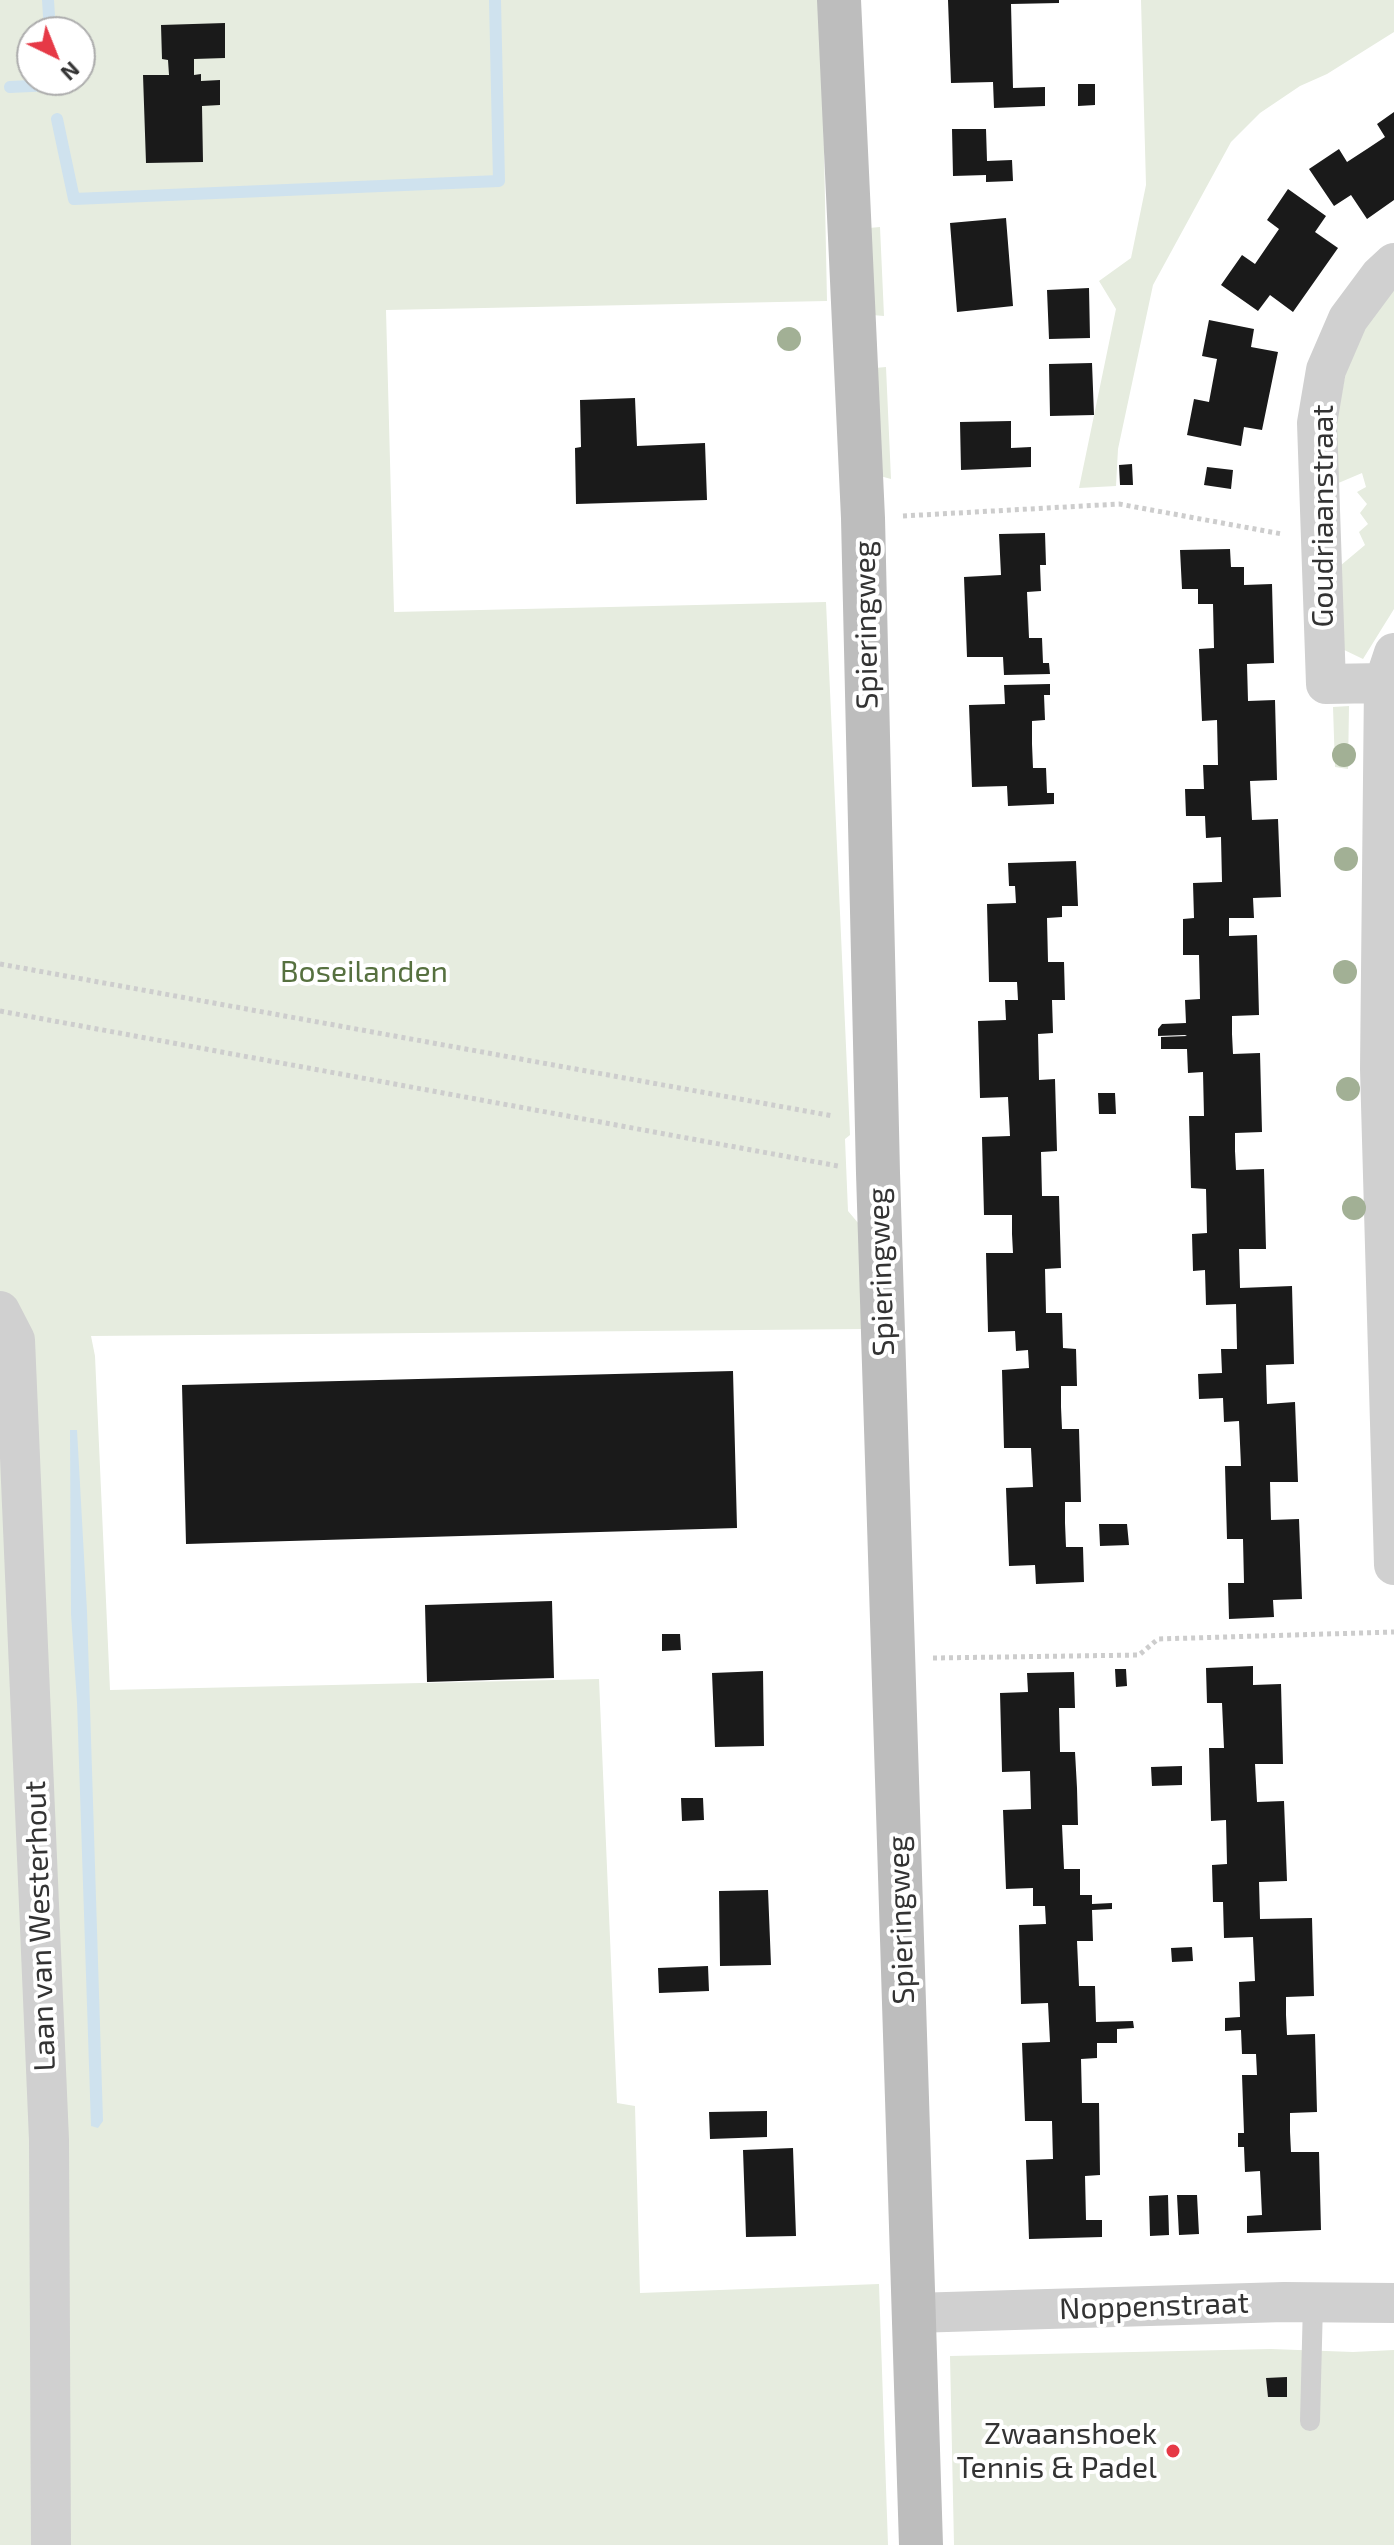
<!DOCTYPE html>
<style>
body{margin:0}
#map{position:relative;width:1394px;height:2545px;overflow:hidden;background:#fff;font-family:"Exo 2",sans-serif}
canvas{display:block}
.north{position:absolute;left:16px;top:16px;width:80px;height:80px;box-sizing:border-box;background:#fff;border:2px solid #adadad;border-radius:50%;rotate:137deg;font-size:22px;font-weight:700;line-height:32px;text-align:center;color:#333}
.north::after{content:'';display:block;margin:auto;width:28px;height:36px;background:#e63946;clip-path:polygon(50% 0,100% 100%,50% 72%,0 100%)}
</style>
<div id="map">
<canvas width="1394" height="2545"></canvas>
<div class="north">N</div>
</div>
<script>
const ctx = document.querySelector('canvas').getContext('2d');
ctx.lineJoin = 'round';
function fillPath(path, color) { ctx.fillStyle = color; ctx.fill(path, 'evenodd'); }
function strokePath(path, color, width, dash) { ctx.strokeStyle = color; ctx.lineWidth = width; ctx.lineCap = dash ? 'butt' : 'round'; ctx.setLineDash(dash || []); ctx.stroke(path); }
function label(font, color, halo, rows, align = 'center') {
  ctx.font = font + ' "Exo 2",sans-serif'; ctx.lineWidth = 8; ctx.setLineDash([]); ctx.textBaseline = 'middle'; ctx.strokeStyle = halo; ctx.fillStyle = color; for (const [text, x, y, turn = 0] of rows) {
    ctx.save(); ctx.translate(x, y); ctx.rotate((+turn || 0) * Math.PI / 180); ctx.textAlign = isNaN(turn) ? turn : align; if (halo) ctx.strokeText(text, 0, 0); ctx.fillText(text, 0, 0); ctx.restore();
  }
}
fillPath(new Path2D(`
 M0,0h821l6,301 -441,9 8,302 432,-10 24,533 -5,4 3,72 11,13 4,105 -772,7 4,20 15,334 489,-11 18,424 18,3 5,187 239,-9 9,261h-888zM32,32h48v48h-48z
 M1141,0h253v32l-67,42 -27,12 -40,27 -29,29 -78,143 -35,164 -2,37 -37,2 37,-179 -17,-28 32,-23 15,-73z
 M880,227l4,89 -12,-1 -3,-87z
 M1394,283v326l-31,50 -25,-12 -4,-76 31,-26 -6,-13 9,-8 -8,-11 7,-9 -10,-12 9,-5 -4,-14 -33,14 8,-69 14,-74z
 M886,367l5,112 -11,-3 -5,-108z
 M1349,706l-1,63 -13,-2 -2,-60z
 M1271,2349l82,3 41,-2v195h-440l-4,-189z`), '#e6ecdf');
fillPath(new Path2D(`
 M70,1430h7l10,181 16,510 -5,7 -7,-2 -14,-424 -6,-88z`), '#cfe2ee');
strokePath(new Path2D(`
 M48,0l2,32
 M10,87l42,-2v-5
 M57,119l17,80 425,-18 -4,-181`), '#cfe2ee', 12);
fillPath(new Path2D(`
 M948,0h111v3l-48,1 2,84 32,-1v19l-51,2 -1,-26 -42,1z
 M225,23v35l-31,1v16l7,-1v7l19,-1v25l-18,1 1,56 -57,1 -3,-88h26l-1,-15 -6,-1 -1,-34z
 M1078,84h17v21l-17,1z
 M1394,112v88l-27,19 -16,-24 -17,11 -25,-37 30,-20 8,13 20,-13 18,-12 -8,-13z
 M952,129h34l1,32 25,-1 1,21 -27,1v-7l-33,1z
 M1288,189l38,27 -11,16 23,16 -45,64 -23,-17 -12,16 -37,-26 21,-30 13,9 24,-35 -12,-9z
 M1006,218l7,88 -56,6 -7,-89z
 M1089,288l1,50 -41,1 -2,-49z
 M1209,320l45,9 -3,18 27,5 -16,78 -18,-3 -3,19 -54,-11 7,-36 15,3 8,-43 -15,-3z
 M1092,363l2,52 -44,1 -1,-52z
 M635,398l2,48 68,-3 2,57 -131,4 -1,-56 6,-1 -1,-47z
 M1011,421v27l20,-1v20l-70,3 -1,-48z
 M1132,464l1,21h-13l-1,-20z
 M1207,467l26,3 -2,19 -27,-4z
 M1045,533l1,32h-6l1,26 -14,1 2,46h13l1,25h6l1,11 -46,1 -1,-18h-36l-3,-80 37,-2 -2,-41z
 M1230,549l1,18h13v18l28,-1 2,79 -27,1 1,37 27,-1 2,80 -27,1 1,20 1,19 26,-1 3,78 -28,1 1,20h-25v18l28,-1 2,80 -27,1v18l1,20 27,-1 2,79 -27,1v18l1,19 28,-1 2,80h-27l1,39 52,-2 2,78 -28,1 1,39 28,-2 3,80h-28l1,38 28,-1 3,80 -29,1 1,17 -45,2 -1,-36h16l-1,-44h-16l-2,-73h16l-2,-45 -15,1 -1,-24 -24,1 -1,-25 24,-1 -1,-24h16l-1,-45 -30,1 -1,-35 -12,1 -1,-37 15,-1 -1,-44 -15,-1 -2,-72h15l-1,-44 -15,1 -1,-24h-26v-12l26,-1 -2,-1 -27,1v-7l4,-5 24,-1 -1,-23 15,-1 -1,-44h-16v-36l11,-1 -1,-35 29,-1 -1,-45 -15,1 -1,-22h-19l-1,-27h19l-1,-24h15l-1,-45 -15,1 -3,-72 15,-1 -1,-44h-15v-15h-16l-2,-39z
 M1050,684v11h-6l1,25 -13,1v23l1,24h13l1,25h7v11l-46,2 -1,-20 -35,1 -3,-82 36,-1 -1,-19z
 M1076,861l2,45h-16v11l-15,1 1,44h16l1,38h-13l1,33 -15,1 1,46 16,-1 1,37 1,35 -16,1 1,44h17l1,37 1,35 -16,1 1,44h16l1,35 13,1 1,37h-16v21l1,22h17l2,73h-16v21l1,24h17l1,35 -48,2 -1,-19 -26,1 -3,-78 27,-1 -2,-39h-27l-2,-78 27,-2 -1,-18 -12,1 -1,-20 -27,1 -2,-79h27l-1,-19v-19h-28l-2,-78 28,-1 -2,-39 -28,1 -2,-77 28,-1 -1,-20h13l-1,-18h-28l-2,-78 29,-1 -1,-17h-6l-1,-23z
 M1098,1093h17l1,21h-17z
 M733,1371l4,157 -551,16 -4,-159z
 M1099,1524h28l2,21 -29,1z
 M552,1601l2,77 -127,4 -2,-77z
 M662,1634h18l1,16 -19,1z
 M1253,1666v19l28,-1 2,80h-28l2,38 27,-1 3,80 -28,1 1,37 52,-1 2,78 -28,1v18l1,20 28,-1 2,78 -27,1v19l1,20h28l2,78 -74,3v-17l15,-1 -2,-44 -15,1 -1,-25h-6v-14h6l-2,-58h15l-1,-21h-14l-1,-24 -16,1v-13l15,-1 -1,-35 16,-1 -2,-44 -29,1 -1,-36h-10l-1,-37 15,-1 -1,-44 -15,1 -2,-73h15l-2,-45h-15l-1,-35z
 M1115,1669h11l1,17 -11,1z
 M763,1671l1,75 -49,1 -3,-74z
 M1074,1672l1,36h-16l1,44h15l2,36 1,37h-16l2,44h16v26h12v9l20,-1v6l-20,1 1,31h-16l2,45h16l1,36 37,-1 1,7 -17,1v14h-20v15l-16,1 1,44h17l1,72 -15,1 1,44h16v17l-73,2 -3,-79 27,-1 -1,-38h-27l-3,-78 28,-1 -2,-39 -27,1 -2,-79 27,-1 -1,-18h-12v-18l-27,1 -3,-79 28,-1 -1,-38 -28,1 -2,-79 28,-1 -1,-19z
 M1182,1766v19l-30,1 -1,-19z
 M681,1798h22l1,22 -22,1z
 M768,1890l3,75 -51,1 -1,-75z
 M1192,1947l1,14 -21,1 -1,-14z
 M708,1966l1,25 -50,2 -1,-25z
 M767,2111v26l-57,2 -1,-27z
 M793,2148l3,88 -50,1 -3,-87z
 M1168,2195l1,40 -19,1 -1,-40z
 M1177,2195h20l2,39 -20,1z
 M1287,2377v20h-19l-2,-19z`), '#1a1a1a');
strokePath(new Path2D(`
 M903,516l216,-12 163,30
 M0,964l833,152
 M0,1011l838,155
 M933,1658l206,-3 19,-16 236,-7`), '#cdcdcd', 5, [4, 4]);
strokePath(new Path2D(`
 M1310,2421l3,-118`), '#d0d0d0', 20);
strokePath(new Path2D(`
 M1394,653l-10,30 -4,386 14,496
 M1384,683l-58,1 -9,-261 9,-53 22,-51 32,-43 14,-13
 M0,1311l15,29 34,800 2,405
 M913,2313l371,-11 110,1`), '#d0d0d0', 40);
strokePath(new Path2D(`
 M839,0l24,518 15,655 43,1372`), '#bdbdbd', 44);
ctx.fillStyle = '#a2b095';
for (const [x, y] of [
 [789,339],
 [1344,755],
 [1346,859],
 [1345,972],
 [1348,1089],
 [1354,1208]
]) { ctx.beginPath(); ctx.arc(x, y, 12, 0, 2 * Math.PI); ctx.fill(); }
for (const [x, y, r, color] of [
 [1173,2451,8,"#e63946"]
]) { const dot = new Path2D(); dot.arc(x, y, r, 0, 2 * Math.PI); ctx.fillStyle = color; ctx.fill(dot); strokePath(dot, '#fff', 3); }
label('30px', '#333', '#fff', [
 ["Goudriaanstraat",1323,516,-90],
 ["Spieringweg",866,625,-91],
 ["Spieringweg",881,1272,-92],
 ["Spieringweg",901,1920,-92],
 ["Laan van Westerhout",40,1926,-92],
 ["Noppenstraat",1154,2306,-2]
]);
label('30px', '#56703f', '#fff', [
 ["Boseilanden",364,972]
]);
label('30px', '#333', '#fff', [
 ["Zwaanshoek",1157,2434],
 ["Tennis & Padel",1157,2468]
], 'right');
</script>
